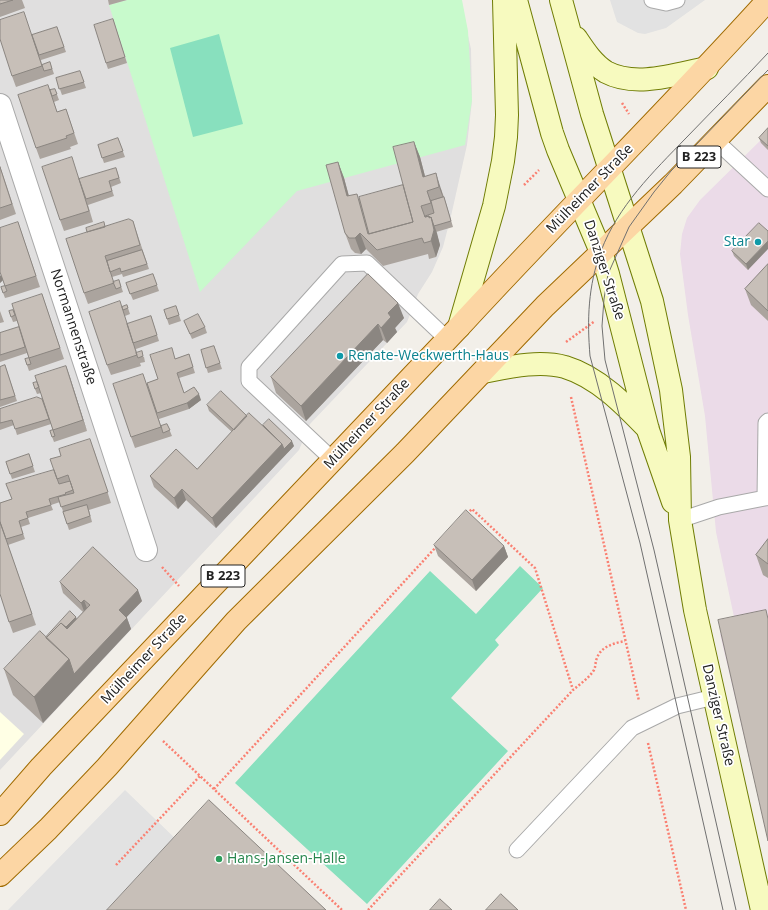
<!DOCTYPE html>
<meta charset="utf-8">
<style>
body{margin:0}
canvas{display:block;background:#f2efe9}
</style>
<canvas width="768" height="910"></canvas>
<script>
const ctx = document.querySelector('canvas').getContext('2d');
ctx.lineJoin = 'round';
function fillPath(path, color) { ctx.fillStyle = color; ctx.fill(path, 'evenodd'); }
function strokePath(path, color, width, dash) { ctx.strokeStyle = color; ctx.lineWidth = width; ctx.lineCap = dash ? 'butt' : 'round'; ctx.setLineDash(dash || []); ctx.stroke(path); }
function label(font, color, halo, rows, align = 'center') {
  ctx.font = font + ' "Open Sans",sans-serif'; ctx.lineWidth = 3.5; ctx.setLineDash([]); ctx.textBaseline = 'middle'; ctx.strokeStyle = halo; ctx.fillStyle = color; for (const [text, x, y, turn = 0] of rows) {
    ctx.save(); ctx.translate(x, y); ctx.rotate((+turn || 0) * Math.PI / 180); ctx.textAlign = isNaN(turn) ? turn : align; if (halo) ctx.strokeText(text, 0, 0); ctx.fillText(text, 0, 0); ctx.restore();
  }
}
fillPath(new Path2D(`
 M0,0h460l11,49 1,52 -5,44 -16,71 -8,31 -11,25 -14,22 -11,28 -97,102 -11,26 -299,320z`), '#e0dfdf');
fillPath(new Path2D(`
 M768,133v706l-48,-205 17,-3 -21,-99 -11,-116 -17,-101 -8,-61 2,-20 5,-16 13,-18z`), '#ebdbe8');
fillPath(new Path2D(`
 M0,712l24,22 -24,26z`), '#ffffe5');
fillPath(new Path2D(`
 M127,0h335l6,31 4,69 -7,45 -168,46 -97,101 -91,-287z`), '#c8facc');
fillPath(new Path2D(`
 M219,34l24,90 -50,13 -23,-89z
 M520,566l23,22 -48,52 4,5 -48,53 57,53 -141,153 -132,-121 195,-212 46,43z`), '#88e0be');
fillPath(new Path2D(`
 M610,0h95l-39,28 -21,6 -7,-1 -21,-11z
 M125,790l56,54 -64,66h-109z`), '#e2e2e2');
const service = new Path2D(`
 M652,0l14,3 11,-3
 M715,140l53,49
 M333,460l-84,-79v-14l93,-103 25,-1 80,76
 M680,520l39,-13 46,-9 1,-75 2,-2
 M517,850l115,-122 45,-22 37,-9`);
const minor = new Path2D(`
 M0,105l146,445`);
const secondary = new Path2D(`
 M516,0l36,133 6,17 43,102 7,22 40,156 25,72
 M561,0l31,114 60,187 19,89 8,67 1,63 15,90 67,300
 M576,38c8,12 17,26 30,34 30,16 70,2 101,-4
 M459,327l35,-121 9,-45 3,-24 1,-22 -3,-115
 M483,372c26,-5 56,-12 82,-5 33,10 60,38 83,62`);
const primary = new Path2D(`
 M0,814l41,-47 418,-440c101,-110 208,-215 309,-327
 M0,875l48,-46 59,-62 129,-146 169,-168 140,-147 128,-122 95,-98`);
strokePath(service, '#a9a9a9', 17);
strokePath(minor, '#a9a9a9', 24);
strokePath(secondary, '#707d05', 24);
strokePath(primary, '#a06b00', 24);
strokePath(new Path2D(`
 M622,103l7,11
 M524,185l15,-15
 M566,342l29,-21
 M571,397l68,304
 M467,514l5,-5 63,59 38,122
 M162,567l17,19
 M163,741l179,169
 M648,743l38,167
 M214,789l222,-242
 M116,865l84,-89
 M368,910l205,-220c7,-6 16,-12 21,-20 2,-4 1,-8 3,-12 4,-12 18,-15 28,-17`), '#fa8072', 2.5, [2, 2]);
strokePath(service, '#fff', 15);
strokePath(minor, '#fff', 22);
strokePath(secondary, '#f7fabf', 22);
strokePath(primary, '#fcd6a4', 22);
strokePath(new Path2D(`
 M723,910l-83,-367 -50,-187c-3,-36 -2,-70 11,-105 17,-45 52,-79 85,-113 27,-28 55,-56 82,-85
 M736,910l-82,-360 -49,-190 -3,-34 2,-27 4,-25 21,-47 25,-35 17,-21 97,-101`), '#707070', 1);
fillPath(new Path2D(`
 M0,0h22l3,8 -25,9z
 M108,0h19l-18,5z
 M113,19l14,44 -19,6 -2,-6z
 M57,27l9,25 -25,8 1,5 8,-3 4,12 -38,13 -4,-11 20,-41z
 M80,71l6,17 -24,7 -6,-17z
 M55,89l4,11 -5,2 -2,-6 5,16 9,-3 12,35 -8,3 1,2 -31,10 -4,-11 14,-58z
 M768,128v22l-7,-7 -2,-5z
 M118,138l7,19 -21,6 -6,-18z
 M414,142l6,15 5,19 16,13 3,8 2,6 7,24 -17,5 4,13 -4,12 -7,2 -1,-5 -45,12 -17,-17 -5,5 -6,-1 -4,-4 -6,-16 -7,-71 6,16 5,18 10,3 44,-14z
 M0,166l16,48 -16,6z
 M116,168l5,15 -10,4 3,9 -26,9 5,17 -29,9 -4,-11 20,-41z
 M133,221l16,48 -26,8 -1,-3 -10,3 1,5 6,-2 4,12 -35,12 -4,-11 3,-61 19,-6z
 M18,222l22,65 -31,10v-1v1l-4,1 -4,-11 4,-1 -2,-6 -3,3z
 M768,231l-20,39 -14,-14 -2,-5z
 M768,264v57l-17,-16 -6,-16z
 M153,274l6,17 -26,9 -7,-17z
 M368,274l36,44 -9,10 2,4 -10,11 -4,-3 -77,81 -30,-28 -5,-16z
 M42,294l22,65 -35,12 -4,-12 4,-1 -2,-5 -27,9v-29l19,-6 -2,-6 -4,1 -4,-11 4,-1z
 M127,305l3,9 -5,2 -1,-1 3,9 24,-8 8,25 -23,8 1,4 7,4 1,5 -5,1 1,3 -30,9 -4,-10 15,-58z
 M176,306l5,15 -12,4 -5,-15z
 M0,311l4,11 -4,1z
 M184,321l21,6 2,6 -15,6z
 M214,346l8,23 -14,4 -7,-23z
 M189,354l6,19 -16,5 5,15 17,7 -12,9 -30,10 -3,-9 5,16 6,-2 5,12 -37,12 -4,-11 16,-54 11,-4 17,-20z
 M5,365l12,36 -17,6v-40z
 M66,366l21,65 -33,11 -4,-11 3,-1 -2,-6 -34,11 -3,-10 -14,5v-21l42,-10 -1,-6 -4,1 -2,-5 2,-7z
 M207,405l40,11 47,30 -78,82 -30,-28 -8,9 -24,-22 -4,-11 47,-7 35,-37 -23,-21z
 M94,450l17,53 -22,7 3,12 -23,8 -9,-28 -9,3 2,5 -25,8 2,6 -9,3 4,12 -17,6 28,80 -23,8 -4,-11 -9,-119 12,-4 42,-29z
 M29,454l6,18 -23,7 -6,-17z
 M768,539v39l-5,-3 -7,-20z
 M434,545l70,1 4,11 -32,34 -38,-35z
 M60,582l82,19 -16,16 1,1 4,11 -88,94 -30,-28 -9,-26 42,-32 31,-18 6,-7 -20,-19z`), '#aba49e');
fillPath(new Path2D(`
 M414,142l6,15 9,35 -6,-15z
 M338,162l6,16 9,34 -6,-16z
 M436,173l5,16 4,14 -6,-16z
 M427,191l6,15 3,13 -5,-16z
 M431,217l6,16 3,12 -4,12 -5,-16z
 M360,233l6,16 -5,5 -6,-16z
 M768,241v8l-20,21 -2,-6z
 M1,275l2,5 -3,3v-7z
 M398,303l6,15 -9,10 2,4 -10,11 -6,-15 7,-15z
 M378,324l5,16 -77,81 -5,-15z
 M66,366l4,11 17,54 -4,-11z
 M199,394l2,6 -12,9 -2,-6z
 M292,441l2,5 -78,82 -4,-10 70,-74z
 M182,489l4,11 -8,9 -4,-11z
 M504,546l4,11 -32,34 -4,-11z
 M138,590l4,11 -19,20 -4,-11z
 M84,600l4,11 -3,3 -4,-11z
 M76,617l2,5 -12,13 -2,-6z
 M127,618l4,11 -88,94 -9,-26 35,-38z`), '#8b8681');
const building = new Path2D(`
 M0,0h13l-13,4z
 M24,12l18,54 -30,10 -12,-37v-19z
 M113,19l12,38 -19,6 -12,-38z
 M57,27l7,20 -25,8 -7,-20z
 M50,62l2,7 -8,2 -2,-6z
 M80,71l4,11 -25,7 -3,-11z
 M48,85l9,27 9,-3 8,24 -8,3 1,2 -31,10 -18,-53z
 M55,89l2,5 -5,2 -2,-6z
 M768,128v18l-9,-8z
 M118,138l5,13 -21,7 -4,-13z
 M414,142l9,35 13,-4 3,14 -12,4 4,12 -10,3 4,11 4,-1v2l2,-1 3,13 -3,11 -7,2 -2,-5 -45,12 -17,-17 -5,5h-6l-4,-5 -19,-68 12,-3 9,34 10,-2 11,40 45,-12 -20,-75z
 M72,157l17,54 -29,9 -18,-53z
 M0,167l12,37 -12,4z
 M116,168l3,10 -10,3 3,10 -26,8 -7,-20z
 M403,185l10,37 -44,12 -10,-37z
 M444,197l7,24 -17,5 -3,-9 -1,1 -1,-2 -4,1v-1l9,-3 -3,-12z
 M129,219l4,2 7,24 -35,11 9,27 -30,10 -18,-54z
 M18,222l18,54 -31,10 -5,-14v-44z
 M104,222l1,5 -18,5 -1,-4z
 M759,223l9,8v10l-22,23 -14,-13z
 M142,250l5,14 -26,8 -1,-4 -10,4 -3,-11z
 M768,264v47l-23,-22z
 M153,274l4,11 -27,9 -4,-11z
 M368,274l30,29 -10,10 3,4 -10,11 -3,-4 -77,82 -30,-29z
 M119,280l2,7 -5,2 -3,-7z
 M5,286l2,5 -4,2 -2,-6z
 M42,294l18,54 -31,10 -17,-54z
 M120,301l17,54 -30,10 -18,-53z
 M127,305l1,3 -5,2 -1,-3z
 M176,306l3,9 -12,4 -3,-9z
 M13,310l2,5 -4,2 -2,-6z
 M198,314l7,13 -15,7 -6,-13z
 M151,316l6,19 -24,8 -6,-19z
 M19,327l6,20 -25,8v-22z
 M214,346l6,17 -14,5 -5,-18z
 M172,348l3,11 14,-5 4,13 -16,6 7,20 10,-6 5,7 -12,9 -30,10 -10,-30 11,-4 -8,-24z
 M142,351l1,5 -5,2 -2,-5z
 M29,358l2,6 -4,1 -2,-6z
 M5,365l10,31 -15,4v-33z
 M66,366l17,54 -30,10 -18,-54z
 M143,374l18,53 -30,10 -18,-53z
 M37,382l2,5 -4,2 -2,-6z
 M221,391l26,25 -13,14 -27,-25z
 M37,397l5,2 7,20 -34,10 -3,-9 -12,3v-14z
 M249,413l33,31 -70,74 -30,-29 -8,9 -24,-22 26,-27 21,20z
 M269,419l23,22 -8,8 -2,-5 -19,-19z
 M167,424l3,6 -7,3 -2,-7z
 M53,430l2,6 -3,1 -2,-6z
 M90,439l18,53 -47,15 -3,-10 16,-4 -6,-18 -11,4 -7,-20 11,-3 -2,-7z
 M29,454l4,12 -23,8 -4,-12z
 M54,470l5,14 11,-3 3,9 -8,3 1,1 -17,5 2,6 -25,7 2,6 -9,3 4,13 -17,5 -6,-17v-19l12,-4 -6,-15z
 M87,505l3,11 -23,8 -4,-12z
 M466,510l38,36 -32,34 -38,-35z
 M0,522l32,92 -23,8 -9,-28z
 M768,539v25l-12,-9z
 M93,547l45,43 -19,20 8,8 -53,56 -5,-15 -23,-21 15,-15 6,6 23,-24 -6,-5 -3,3 -21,-21z
 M766,610l2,9v222l-50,-221z
 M70,611l6,6 -10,10 -5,-4 -15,15v-1z
 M40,631l29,28 -35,38 -30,-28z
 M209,800l117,110h-219z
 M501,894l17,16h-32z
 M440,899l12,11h-22z`);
fillPath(building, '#c7bfb8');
strokePath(building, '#8b8681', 1);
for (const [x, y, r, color] of [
 [758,242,4,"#0f9aa8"],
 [340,356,4,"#0f9aa8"],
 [219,859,4,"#2e9e5b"]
]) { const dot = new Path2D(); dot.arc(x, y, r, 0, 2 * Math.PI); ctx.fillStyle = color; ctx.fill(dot); strokePath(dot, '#fff', 1.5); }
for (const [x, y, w] of [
 [699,157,44],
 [223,576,44]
]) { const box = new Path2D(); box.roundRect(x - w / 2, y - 11, w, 22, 3); ctx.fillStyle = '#fff'; ctx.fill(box); strokePath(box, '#222', 1); }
label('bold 13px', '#222', null, [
 ["B 223",699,157],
 ["B 223",223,576]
]);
label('14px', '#222', '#fff', [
 ["Mülheimer Straße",590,189,-46],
 ["Danziger Straße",604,270,72],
 ["Normannenstraße",73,327,72],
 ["Mülheimer Straße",367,424,-47],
 ["Mülheimer Straße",144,659,-47],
 ["Danziger Straße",718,715,77]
]);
label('14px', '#0d838f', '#fff', [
 ["Star",750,242],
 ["Renate-Weckwerth-Haus",348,356,"left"]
], 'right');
label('14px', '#27864d', '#fff', [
 ["Hans-Jansen-Halle",227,859]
], 'left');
</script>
